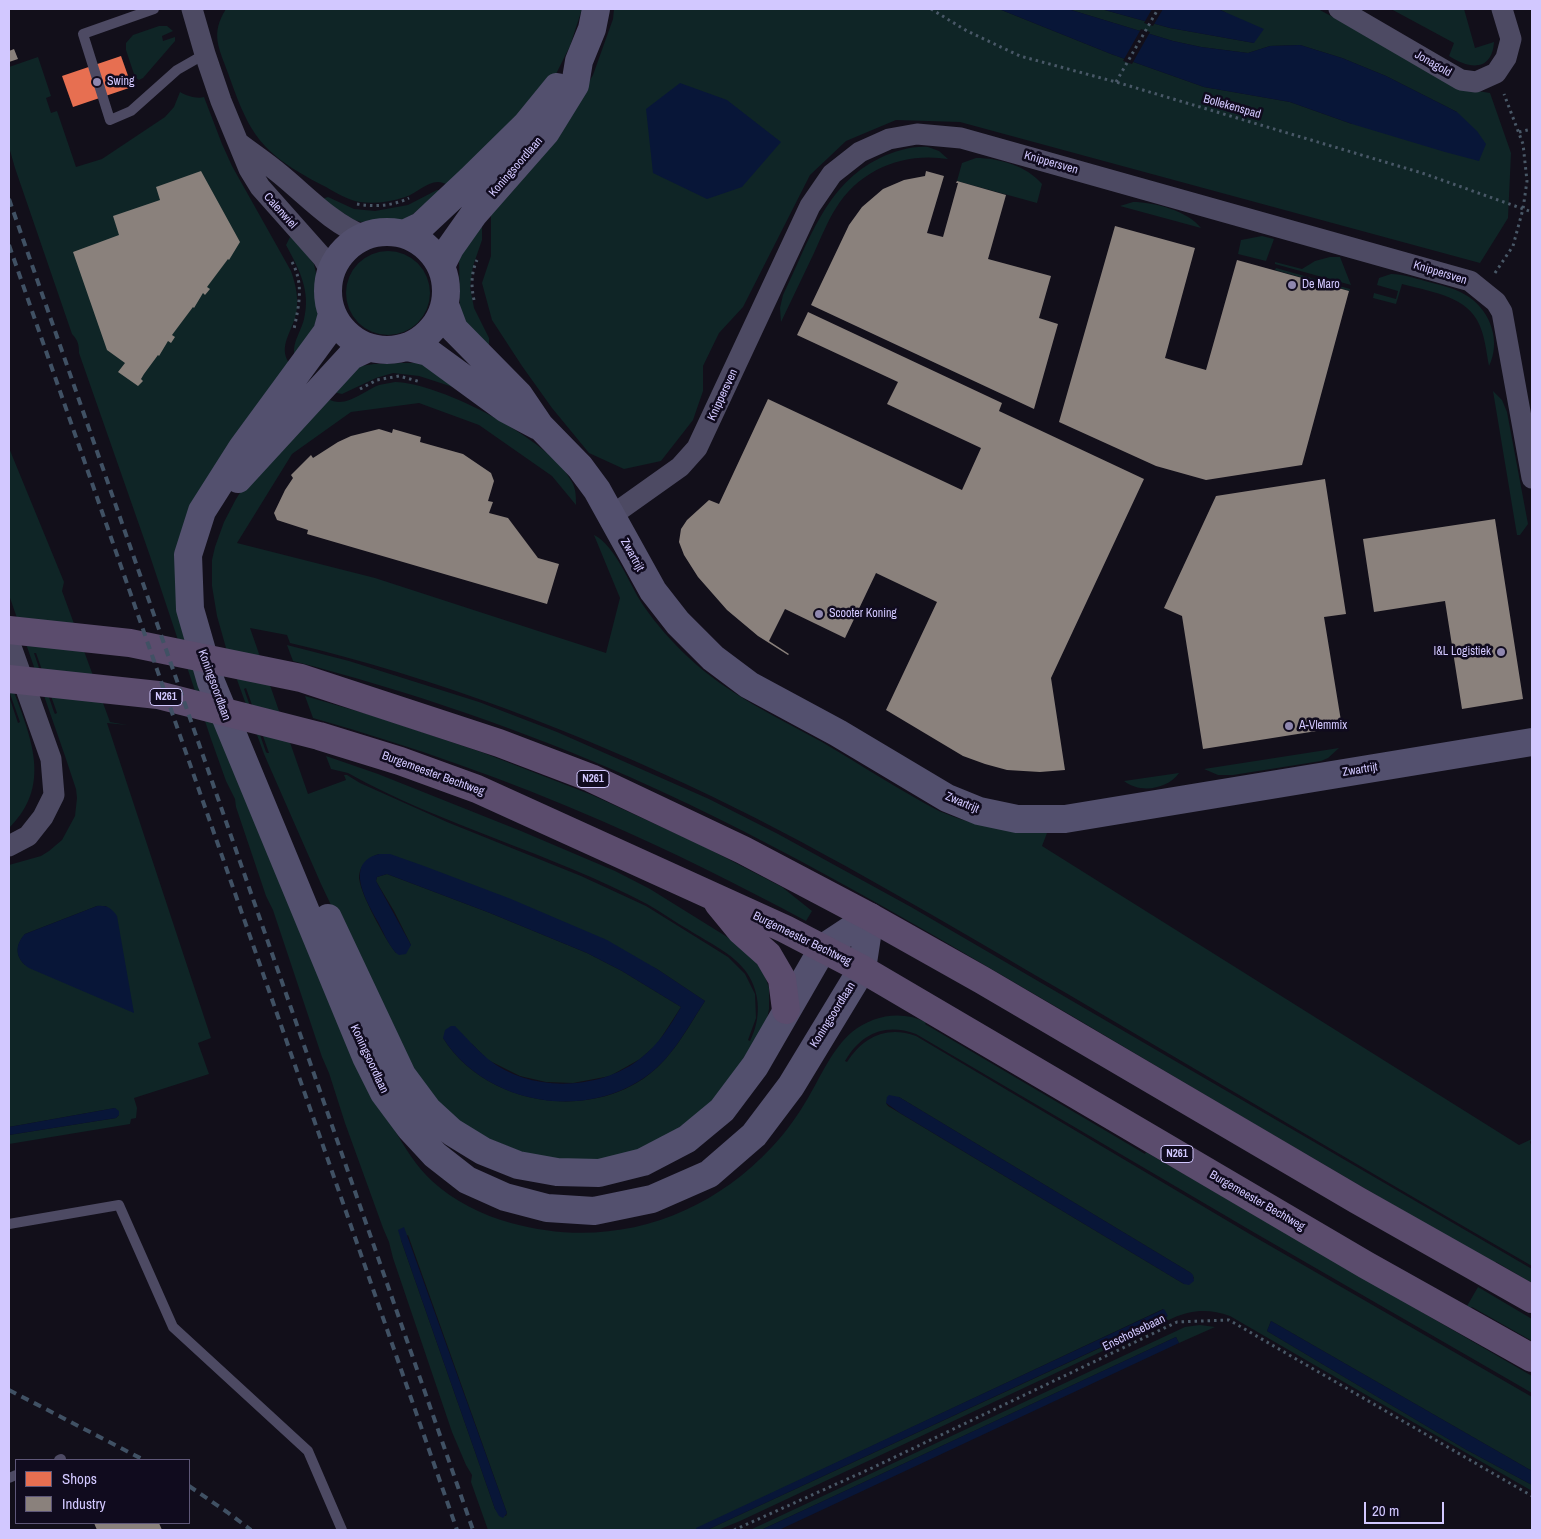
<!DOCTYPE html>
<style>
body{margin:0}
#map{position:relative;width:1541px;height:1539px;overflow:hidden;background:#120f1a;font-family:"Archivo Narrow",sans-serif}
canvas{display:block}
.frame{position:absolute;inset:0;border:10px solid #d2c8ff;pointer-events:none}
.legend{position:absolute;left:15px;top:1459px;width:175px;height:65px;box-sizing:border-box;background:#100b1e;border:1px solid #5e5778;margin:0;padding:6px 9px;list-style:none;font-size:15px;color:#d2c8ff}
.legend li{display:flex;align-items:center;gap:10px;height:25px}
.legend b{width:25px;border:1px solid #5e5778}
.scale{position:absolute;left:1364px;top:1502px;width:80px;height:22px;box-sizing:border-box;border:2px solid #d2c8ff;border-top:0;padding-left:6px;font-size:15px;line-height:18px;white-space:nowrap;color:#d2c8ff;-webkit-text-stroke:4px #100b1e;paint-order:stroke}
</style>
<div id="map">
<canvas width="1541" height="1539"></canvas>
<div class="frame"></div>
<ul class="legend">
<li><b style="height:14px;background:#e76f51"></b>Shops</li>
<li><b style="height:14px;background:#8a817c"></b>Industry</li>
</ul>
<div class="scale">20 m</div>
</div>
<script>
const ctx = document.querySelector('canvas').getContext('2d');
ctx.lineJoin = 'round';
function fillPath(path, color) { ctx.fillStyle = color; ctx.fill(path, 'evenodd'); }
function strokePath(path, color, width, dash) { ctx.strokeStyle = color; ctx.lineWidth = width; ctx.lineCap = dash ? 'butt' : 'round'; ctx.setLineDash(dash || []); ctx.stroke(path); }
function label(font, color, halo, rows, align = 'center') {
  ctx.font = font + ' "Archivo Narrow",sans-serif'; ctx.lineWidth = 5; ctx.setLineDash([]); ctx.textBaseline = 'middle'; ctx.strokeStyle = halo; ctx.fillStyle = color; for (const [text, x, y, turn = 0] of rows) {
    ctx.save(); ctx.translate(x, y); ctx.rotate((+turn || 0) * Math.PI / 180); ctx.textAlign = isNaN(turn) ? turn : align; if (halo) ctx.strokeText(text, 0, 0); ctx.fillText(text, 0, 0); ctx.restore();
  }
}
fillPath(new Path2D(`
 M226,9h356l-12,37 -15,30 -106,110c-17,-12 -29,7 -44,11 -14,5 -31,7 -45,5 -14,-2 -26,-11 -38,-17 -61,-32 -72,-49 -94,-112 -9,-25 -18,-39 -2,-64z
 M614,9h385l112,45 93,33 86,15 62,22 105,-12 -71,-36 -44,-18 -42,-13 -30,1 -22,7 -47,-6 -28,-6 -105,-32h33l69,19 84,15 -29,-31 -7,-3h100l148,80 24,4 21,60 -3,65 -28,45 -520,-141 -64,-2 -50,21 -36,34 -67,132 -24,26 -16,33v25l-10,29 -32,41 -37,8 -35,-16 -37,-45 -30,-42 -30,-46 -10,-37 9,-27v-47l65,-71 37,-63 20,-56z
 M1391,9h73l11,39 19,-6c-2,30 -25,27 -45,14l5,-13z
 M159,26h8l6,5 -11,5 1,5 12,-4v4l-32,37 -4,2 -4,-3 -9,-27v-7l7,-8z
 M38,57l13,39 -5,2 5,15 6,-2 19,56 26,-8 63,-42 9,-10 6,-15c7,4 17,7 24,5l18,47 10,22 59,105c5,14 8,29 5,43 -4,18 -18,32 -7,49l-109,198 214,568c11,19 22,37 38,52 22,20 50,34 79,42 97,27 193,-3 261,-76 14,-15 26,-32 36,-49 13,-22 24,-49 44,-66 21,-17 49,-22 74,-10l-1,2 220,130 1,-2 386,224v17l-277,-160 -339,-199c-31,-11 -54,-1 -71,27l2,1c16,-25 40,-37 69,-26l337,200 279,161v74l-261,-150 -4,10 198,118 67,36v6l-302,-175c-20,-7 -37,-7 -57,2l-433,203 -22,9h-11l460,-213 -4,-8 -467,220 1,1h-209l-17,-48 1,-7 -6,-10 -14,-33 -59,-174 -4,-16 -6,-14 -38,-105 -16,-50 -7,-16 -49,-147 -7,-14 -30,-89 -1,-8 -9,-18 -15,-42 -61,-183 -71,-203c0,-8 -1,-13 -7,-19l-57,-166 -6,-21v-80zM899,1097l292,176 3,5 -10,6 -296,-178 -2,-3zM408,1235l99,278 -1,3 -11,-7 -94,-269z
 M928,147l11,4 9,8c-44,-7 -88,10 -112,49 -9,14 -15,30 -22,45 -11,23 -22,46 -33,69l-1,-14 3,-13c25,-51 42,-111 97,-137 15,-7 32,-12 48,-11z
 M976,158c23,0 51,8 66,26l-5,19 -80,-22 5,-18z
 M437,190h4l-36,31 -44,1 -7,-2 -32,-21 6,-2 26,12 21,2 33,-6z
 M1133,202c21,0 55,9 68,26l-81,-22z
 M480,224l2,2v14l-9,26 -3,21 4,21 15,30v8l-21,-15 -8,-23 -1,-49z
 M291,235l23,29 3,14 -1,14 2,18v10l-23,37c-4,-13 6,-25 9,-38 7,-28 -5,-50 -18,-74z
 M1262,236l12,3 -8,22 -28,-7 3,-14z
 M346 293a42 42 0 1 1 84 0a42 42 0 1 1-84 0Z
 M1330,257h10l11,28 -76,-21v-2l27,7 13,-8z
 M1276,268l74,21v2l-75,-21z
 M1391,274c12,0 23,4 34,7 15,4 31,7 44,16 22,15 32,45 20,69 -3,-15 -4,-32 -12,-46 -14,-25 -50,-29 -75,-36l-6,20 -23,-6 1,-5 22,6 2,-8 -21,-6 2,-7z
 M402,363h19l32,24 -34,-11 -26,-3 -17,5 -34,16 -9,-2 8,-14 20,-12 13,-2z
 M395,382c46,1 156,58 177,100 4,7 4,15 4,23l-24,-29 -73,-51 -60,-22 -68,9 -59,42 -55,89 138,35 231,75 14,-55 -26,-63c22,11 35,49 49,70 13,19 28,36 45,52 39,37 87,59 134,85 39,23 77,48 117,69 38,16 67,20 108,22l-5,13 477,299 13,-6 -2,3 2,5v119c-156,-90 -311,-182 -466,-273 -117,-68 -233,-138 -355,-197 -134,-64 -276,-119 -421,-153l-3,-8 -37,-7 58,166 38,-14 -2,-5h3l13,8 87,39 134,54 65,30 82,51 17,17 10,20 1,24 -8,22 2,1c11,-22 11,-47 -3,-68 -14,-20 -38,-30 -58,-43 -14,-8 -28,-18 -42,-26 -96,-51 -204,-78 -299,-131l-17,-4 -5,-13 52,18 143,57 94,40 35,18 82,51 24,22 9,14 4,12v21l-2,10 -46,78 -67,49 -55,15 -63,-3 -70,-29 -43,-42 -65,-125 -37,-78 -57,-130 -36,-99 -11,-39 -5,-30v-26l3,-13 9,-25 12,-23 7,-11 85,-89c18,10 35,-8 51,-14 5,-1 11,-2 16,-3zM246,688l23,65h-2l-1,-1 -22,-63zM379,854l278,115 48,32c-18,28 -34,59 -62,78 -63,42 -160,23 -200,-41l29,6 16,16 32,16 26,6 27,1 37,-7 30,-17 17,-15 24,-37 -59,-36 -35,-18 -97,-40 -103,-39 -10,3 -1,4 18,30 17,34 -15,8c-10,-12 -38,-63 -37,-77 1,-11 10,-19 20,-22z
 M1493,391l9,9 5,12 21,112 -8,11h-3z
 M9,448l55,134 -2,9 48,131 17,3 -20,-2 104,315 -13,5 11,31 -75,24 3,10 -1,10 -5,1 -1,5 -121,20v-9l107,-17 3,-3 -4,-7 -106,19v-262l32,-9 8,-5 13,-11 13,-24 2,-18 -1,-9 -11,-33 -56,-161zM34,653h2l21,60 -2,1 -1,-2zM97,906h10l-82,59c-11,-11 -8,-21 0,-31z
 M287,645l62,16 130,41 78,30 152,67 69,35 133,73 621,362v14l-36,-21 -1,2 -64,-37c-120,-70 -240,-140 -359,-211 -144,-84 -287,-170 -440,-238 -106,-47 -226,-88 -339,-117z
 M9,678c18,52 47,104 0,150v-132l9,27 2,-1 -11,-31z
 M305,696l69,20 110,37 108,42 111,51 79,41 30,24 -6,10c-67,-36 -135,-70 -204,-100 -94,-41 -190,-75 -289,-103z
 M1339,748l-11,10 -7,3 -88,14h-15l-14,-6z
 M1179,773c-11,16 -39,21 -55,8z
 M1478,1287l54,32v22l-60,-34 -1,1 -4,-2z
 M1200,1325l15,2 -36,16 -3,-6 -415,193h-11l435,-203z`), '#0f2526');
fillPath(new Path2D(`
 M999,9h69l105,32 28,6 47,6 22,-7 30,-1 42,13 44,18 71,36 20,19 9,13 -7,17 -34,-9 -93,-28 -62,-22 -86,-15 -93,-33z
 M1101,9h117l46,20 -10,14 -84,-15z
 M680,83l47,17 54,42 -39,45 -35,12 -54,-26 -7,-64z
 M379,854h11l34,12 87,33 96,41 50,29 48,32c-16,24 -30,52 -52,70 -63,52 -167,35 -210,-33l2,-8 6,-4h4c11,11 21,23 33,33 41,34 112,32 153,-1 17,-13 29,-32 40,-51l-59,-36 -35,-18 -97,-40 -103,-39 -10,3 -1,4 35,64 -5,9 -7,1 -3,-2c-8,-9 -13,-21 -18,-31 -11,-20 -35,-59 1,-68z
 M97,906c9,-1 15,2 20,10l17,97 -105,-45c-14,-9 -15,-23 -4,-34z
 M889,1095l10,2 292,176 2,2 1,6 -5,4 -5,-1 -284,-171 -14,-10 1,-6z
 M115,1108l4,3v4l-3,3 -107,17v-8z
 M404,1227l103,286 -4,5 -4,-2 -4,-7 -94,-269 -3,-10z
 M1164,1309l4,7 -461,214h-10l-1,-2z
 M1271,1321l261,150v14l-67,-36 -198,-118z
 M1176,1337l3,6 -400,187h-18z`), '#081638');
fillPath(new Path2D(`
 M1152,9h11l-10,17 -9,-3z
 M1141,29l9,3 -18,32 -9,-3z`), '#120f1a');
fillPath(new Path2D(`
 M121,56l11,31 -59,20 -11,-31z`), '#e76f51');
fillPath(new Path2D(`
 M14,49l4,10 -9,3v-11z
 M201,171l39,71 -11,18 -1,-1 -21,28 3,2 -5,6 -2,-2 -9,15 -1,-1 -21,28 3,2 -4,6 -3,-2 -9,15 -1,-1 -14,19 -3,5 2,2 -5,5 -20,-14 7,-9 -18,-13 -34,-98 46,-17 -6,-19 47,-16 -4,-13z
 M926,171l18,5 -17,57 16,4 15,-54h-2l1,-2 49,14 -18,64 63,17 -12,42 19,6 -24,85 -223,-104 38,-80 13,-18 21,-18 21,-9 21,-4z
 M1115,226l80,22 -30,110 20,6 21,6 31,-110 112,31 -47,174 -96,15 -50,-14 -97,-44z
 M808,312l194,91 -3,8 145,68 -93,199 14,92 -25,2 -33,-2 -22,-6 -22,-8 -77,-46 51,-108 -61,-29 -31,65 -60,-29 -16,32 20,13 -1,1 -30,-19 -31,-26 -29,-33 -14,-22 -5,-13 2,-13 6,-9 22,-20 10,4 49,-105 194,91 19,-42 -94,-44 11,-22 -101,-47z
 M379,429l13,4 1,-4 28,8 -1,5 43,12 28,19 3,8 -6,20 5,1 -4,11 19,5 30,40 21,6 -12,40 -240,-70 1,-4 -31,-10 -3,-7 11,-23 8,-12 -2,-3 20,-20 2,3 25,-16 13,-6z
 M1325,479l21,135 -22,3 18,110 -139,22 -21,-133 -18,-8 52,-112z
 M1495,519l28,180 -61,10 -17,-108 -71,11 -11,-73z
 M94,1523h65l3,7h-65z`), '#8a817c');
strokePath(new Path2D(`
 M931,9l36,22 53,25 96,26 306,91 110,39
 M1116,82l42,-73
 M1519,132l13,-3
 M357,204c18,3 36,2 52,-6
 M292,262c12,22 7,43 2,67
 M1495,273l18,-27 10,-37 4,-28 -4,-37 -19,-50
 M474,300c-3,-14 -3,-27 3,-40
 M360,389l17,-9 22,-4 22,6
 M734,1530l138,-62 305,-146 52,-2 303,176`), '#495867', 3, [2.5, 4]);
strokePath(new Path2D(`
 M154,9l-71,25 27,86 21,-9 46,-41 28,-16
 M9,1224l110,-19 54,122 135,124 34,79
 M59,1460l2,-1
 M9,1478l7,-3`), '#4d4a63', 10);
strokePath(new Path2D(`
 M192,9l13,45 16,47 28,68 11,18 63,71 8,14
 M1339,9l122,71 15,2 20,-9 10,-15 5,-19 -9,-30
 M239,143c13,10 28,20 41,31 27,22 51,49 84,62
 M611,516l69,-49 17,-19 113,-242 22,-32 28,-22 29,-13 28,-5 44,4 509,143 26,21 6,10 30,166
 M9,641l42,118 3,36 -11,22 -15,19 -19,10`), '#4d4a63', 21);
strokePath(new Path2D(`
 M328 291a59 59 0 1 1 118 0a59 59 0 1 1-118 0Z
 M404,234l17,-8 49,-46 56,-55 31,-38
 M441,266l9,-18 24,-34 72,-82 29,-47 4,-24 13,-32 4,-20
 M445,305l9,24 65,66 21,31 40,41 17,23 56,101 25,32 35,35 36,27 89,48 109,65 32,13 38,8h48l467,-77
 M332,314l-5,18 -85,116 -40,63 -14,44 2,54 21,73 155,375 18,36 26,35 25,27 32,25 38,17 42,11 47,3 58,-12 57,-25 45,-39 37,-49 71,-117 8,-52
 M407,347l21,5 78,57 32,17
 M238,479l113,-123 17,-8
 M328,918l74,157 26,35 24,22 31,19 35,14 39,7 42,1 44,-11 44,-23 35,-29 33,-44 68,-118 47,-31`), '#53506e', 28);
strokePath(new Path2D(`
 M9,630l121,13 171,35 198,65 92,35 152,72 127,67 112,63 375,220 175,99
 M9,679l149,16 161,41 81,25 77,28 308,140 77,40 504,296 166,93
 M718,903l23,28 27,24 14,24 4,31`), '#5b4c6d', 28);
strokePath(new Path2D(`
 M9,199l464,1331
 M9,245l448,1285
 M9,1390l135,70
 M189,1486l38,26 24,18`), '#405164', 4, [8, 6]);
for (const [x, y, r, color] of [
 [97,82,5,"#8f87af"],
 [1292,285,5,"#8f87af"],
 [819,614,5,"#8f87af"],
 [1501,652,5,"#8f87af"],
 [1289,726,5,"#8f87af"]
]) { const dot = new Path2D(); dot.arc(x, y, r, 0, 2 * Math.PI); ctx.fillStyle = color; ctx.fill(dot); strokePath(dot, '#100b1e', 2); }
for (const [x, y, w] of [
 [166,697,32],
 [593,779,32],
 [1177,1154,32]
]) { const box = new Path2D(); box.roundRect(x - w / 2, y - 8.5, w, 17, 4); ctx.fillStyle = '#100b1e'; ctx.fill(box); strokePath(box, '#d2c8ff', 1); }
label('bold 11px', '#d2c8ff', null, [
 ["N261",166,697],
 ["N261",593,779],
 ["N261",1177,1154]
]);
label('12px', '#d2c8ff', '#100b1e', [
 ["Jonagold",1433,64,30],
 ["Bollekenspad",1232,107,16],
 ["Knippersven",1051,163,16],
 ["Koningsoordlaan",516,167,-49],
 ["Calenwiel",280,211,48],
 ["Knippersven",1440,273,17],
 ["Knippersven",723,395,-65],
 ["Zwartrijt",632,555,61],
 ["Koningsoordlaan",214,685,70],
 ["Zwartrijt",1360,770,-9],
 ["Burgemeester Bechtweg",433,774,20],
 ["Zwartrijt",962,803,23],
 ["Burgemeester Bechtweg",802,939,26],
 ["Koningsoordlaan",833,1015,-58],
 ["Koningsoordlaan",369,1059,65],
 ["Burgemeester Bechtweg",1257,1201,30],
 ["Enschotsebaan",1134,1333,-26]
]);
label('12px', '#d2c8ff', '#100b1e', [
 ["Swing",107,82],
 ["De Maro",1302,285],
 ["Scooter Koning",829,614],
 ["I&L Logistiek",1491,652,"right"],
 ["A-Vlemmix",1299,726]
], 'left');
</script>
